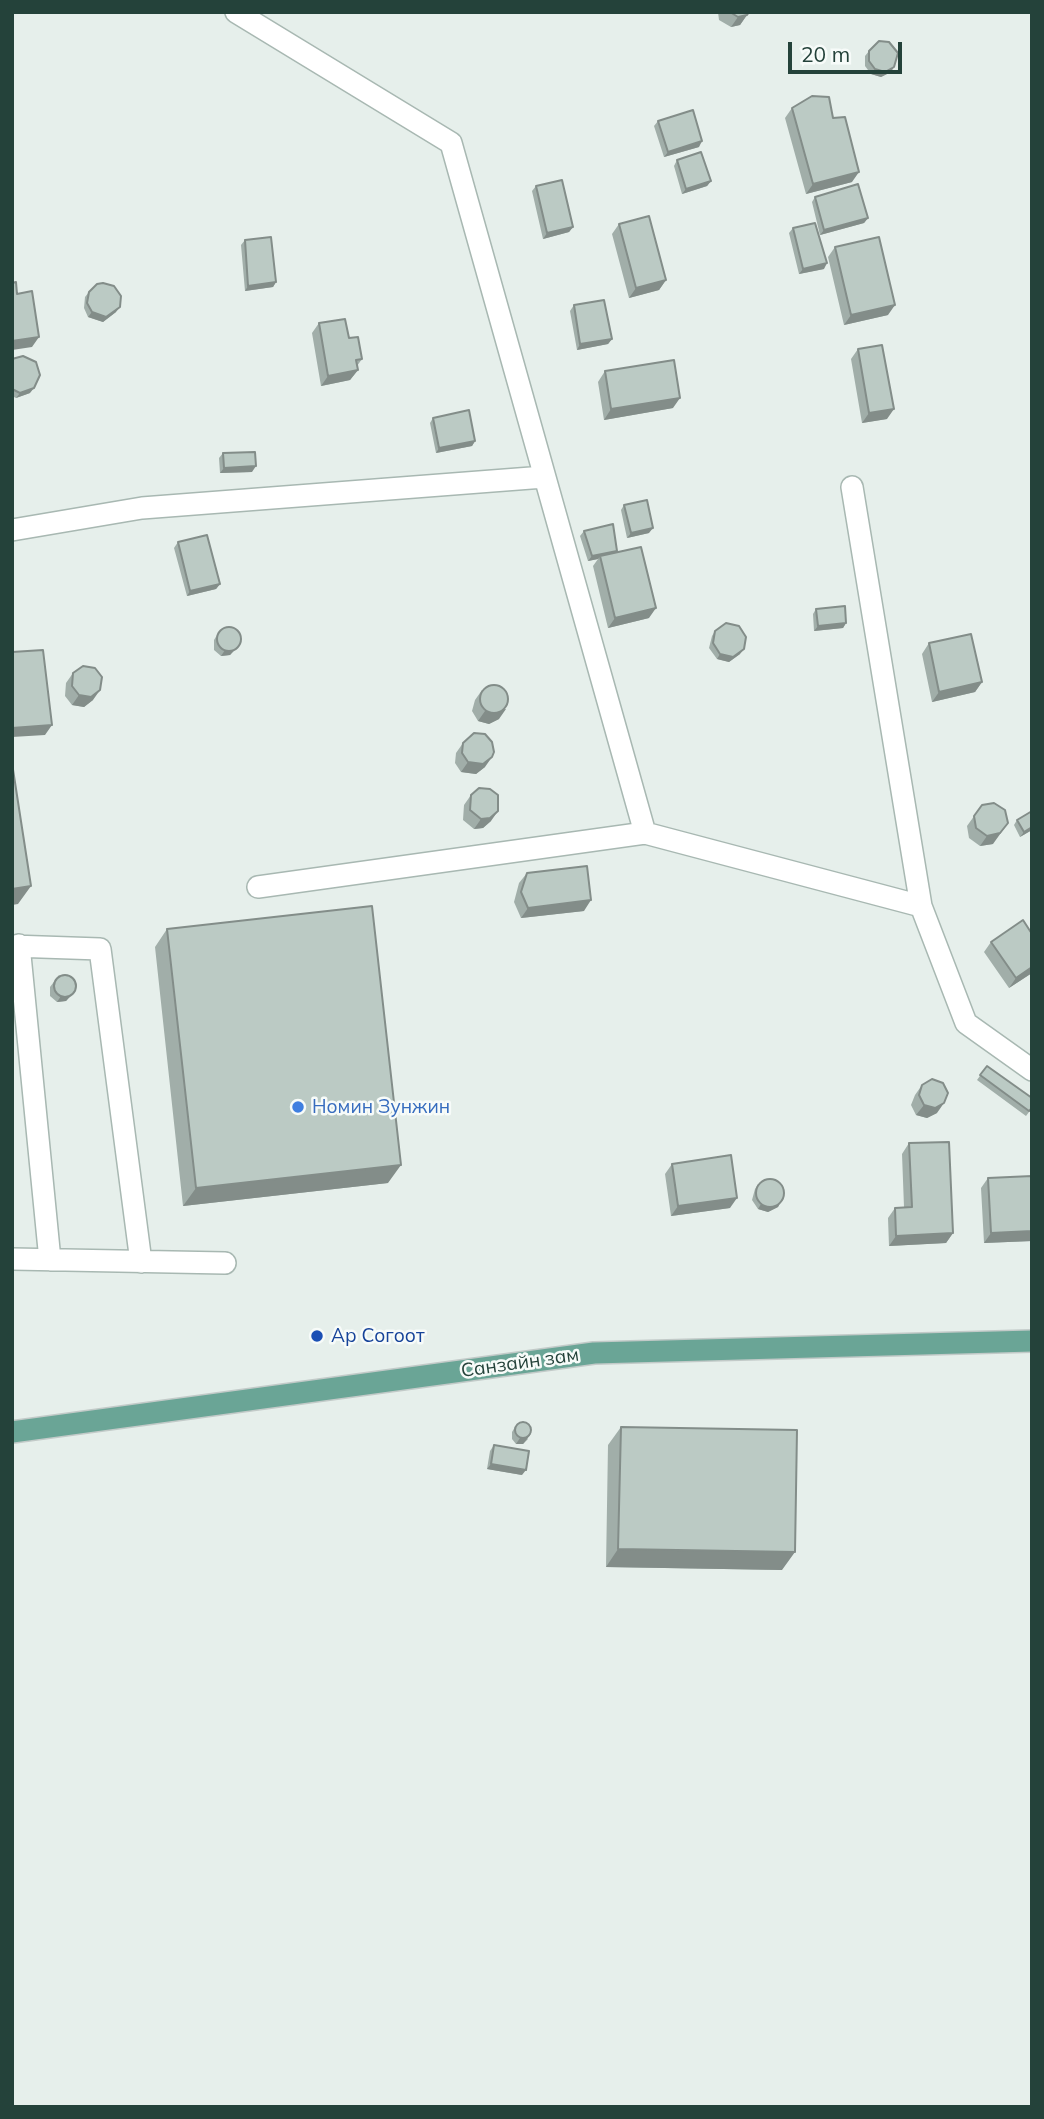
<!DOCTYPE html>
<meta charset="utf-8">
<style>
body{margin:0}
#map{position:relative;width:1044px;height:2119px;overflow:hidden;background:#e6efeb;font-family:Mulish,sans-serif}
canvas{display:block}
.frame{position:absolute;inset:0;border:14px solid #24423a;pointer-events:none}
.scale{position:absolute;left:788px;top:42px;width:114px;height:32px;box-sizing:border-box;border:4px solid #24423a;border-top:0;padding-left:9px;font-size:21px;line-height:24px;white-space:nowrap;color:#24423a;-webkit-text-stroke:5px #f7fbf9;paint-order:stroke}
</style>
<div id="map">
<canvas width="1044" height="2119"></canvas>
<div class="frame"></div>
<div class="scale">20 m</div>
</div>
<script>
const ctx = document.querySelector('canvas').getContext('2d');
ctx.lineJoin = 'round';
function strokePath(path, color, width, dash) { ctx.strokeStyle = color; ctx.lineWidth = width; ctx.lineCap = dash ? 'butt' : 'round'; ctx.setLineDash(dash || []); ctx.stroke(path); }
function fillPath(path, color) { ctx.fillStyle = color; ctx.fill(path, 'evenodd'); }
function label(font, color, halo, rows, align = 'center') {
  ctx.font = font + ' Mulish,sans-serif'; ctx.lineWidth = 5; ctx.setLineDash([]); ctx.textBaseline = 'middle'; ctx.strokeStyle = halo; ctx.fillStyle = color; for (const [text, x, y, turn = 0] of rows) {
    ctx.save(); ctx.translate(x, y); ctx.rotate((+turn || 0) * Math.PI / 180); ctx.textAlign = isNaN(turn) ? turn : align; if (halo) ctx.strokeText(text, 0, 0); ctx.fillText(text, 0, 0); ctx.restore();
  }
}
const minor = new Path2D(`
 M236,12l215,131 194,690 276,73
 M852,487l69,419 45,117 66,47
 M12,530l130,-22 402,-31
 M258,887l387,-54
 M19,945l31,315
 M12,946l88,3 41,313
 M12,1259l213,4`);
const major = new Path2D(`
 M12,1432l582,-79 438,-12`);
strokePath(minor, '#a8b8b2', 24);
strokePath(major, '#c2cac8', 24);
strokePath(minor, '#fff', 21);
strokePath(major, '#6aa596', 21);
fillPath(new Path2D(`
 M718,12h31l-9,13 -9,2 -12,-7z
 M869,51l22,21 -10,5 -10,-3 -6,-8v-10z
 M792,108l41,10 19,64 -46,12 -21,-76z
 M658,121l41,26 -35,10 -10,-31z
 M677,160l34,21 -4,5 -25,8 -8,-28z
 M536,186l37,41 -4,5 -26,7 -11,-48z
 M815,197l53,21 -4,5 -44,12 -8,-33z
 M619,224l47,56 -7,10 -30,8 -17,-64z
 M793,228l31,41 -25,5 -10,-41z
 M245,240l31,42 -3,5 -28,4 -4,-46z
 M835,247l53,68 -44,10 -16,-68z
 M89,292l27,20 -13,10 -15,-5 -4,-9 1,-11z
 M574,305l38,34 -4,5 -31,6 -7,-39z
 M319,323l30,15 13,21 -5,7 1,4 -8,10 -29,6 -9,-53z
 M858,349l29,70 -25,4 -11,-64z
 M12,359l18,34 -14,5 -4,-2z
 M605,371l68,37 -69,12 -6,-38z
 M433,418l42,23 -3,5 -36,7 -6,-30z
 M223,453l29,19 -32,1 -1,-15z
 M624,505l25,28 -22,5 -6,-28z
 M584,531l33,20 -2,2 34,65 -41,10 -15,-62 5,-7 -10,2 -8,-25z
 M178,542l42,42 -4,5 -29,7 -13,-48z
 M816,609l30,14 -3,5 -29,3 -1,-17z
 M715,631l25,23 -11,8 -12,-3 -8,-11 3,-12z
 M217,635l20,13 -7,7 -9,1 -7,-6v-10z
 M929,643l53,39 -7,10 -43,10 -10,-48z
 M73,673l20,27 -9,7 -12,-2 -7,-9 1,-13z
 M482,690l17,29 -10,5 -11,-3 -6,-10 3,-11z
 M463,743l22,24 -9,7 -15,-2 -6,-9 1,-10z
 M471,795l20,26 -8,7 -9,1 -11,-9 1,-15z
 M982,805l11,39 -13,2 -11,-8 -2,-12z
 M1017,820l15,10 -12,7 -6,-12z
 M527,873l57,38 -63,7 -7,-16 5,-19z
 M167,929l221,254 -205,23 -28,-259z
 M991,942l41,31 -23,15 -25,-36z
 M59,975l17,15 -10,11 -9,1 -7,-6v-9z
 M987,1066l45,42 -6,8 -49,-36z
 M922,1085l15,28 -10,5 -11,-3 -5,-10 4,-10z
 M909,1143l44,90 -7,10 -57,3 -1,-28 7,-10 9,-1 -2,-53z
 M672,1164l58,44 -59,8 -6,-42z
 M1032,1176v65l-48,2 -3,-55 7,-10z
 M758,1184l23,17 -3,6 -10,5 -10,-3 -6,-9 3,-11z
 M515,1427l13,12 -5,5h-7l-4,-5v-7z
 M621,1427l161,143 -176,-3 2,-122z
 M494,1445l28,30 -35,-6 3,-18z`), '#a1aea9');
fillPath(new Path2D(`
 M747,15l-7,10 -9,2 7,-10z
 M894,67l-3,5 -10,5 -10,-3 4,-5z
 M702,141l-3,6 -35,10 4,-5z
 M859,172l-7,10 -46,12 7,-10z
 M711,181l-4,5 -25,8 4,-5z
 M868,218l-4,5 -44,12 4,-5z
 M573,227l-4,5 -26,7 4,-6z
 M827,263l-3,6 -25,5 4,-5z
 M666,280l-7,10 -30,8 7,-10z
 M276,282l-3,5 -28,4 3,-5z
 M895,305l-7,10 -44,10 7,-10z
 M120,307l-4,5 -13,10 -15,-5 4,-5z
 M39,337l-7,10 -20,3v-9z
 M612,339l-4,5 -31,6 3,-6z
 M358,370l-8,10 -29,6 7,-10z
 M34,388l-4,5 -14,5 4,-5z
 M680,398l-7,10 -69,12 7,-11z
 M894,409l-7,10 -25,4 7,-10z
 M475,441l-3,5 -36,7 3,-5z
 M256,466l-4,6 -32,1 4,-5z
 M653,528l-4,5 -22,5 4,-5z
 M617,551l-4,5h-13l-2,3 -10,2 4,-5z
 M220,584l-4,5 -29,7 3,-5z
 M656,608l-7,10 -41,10 7,-10z
 M846,623l-3,5 -29,3 4,-5z
 M240,643l-10,12 -9,1 4,-6z
 M744,649l-4,5 -11,8 -12,-3 3,-5z
 M982,682l-7,10 -43,10 7,-10z
 M100,690l-7,10 -9,7 -12,-2 7,-10z
 M506,709l-7,10 -10,5 -11,-3 7,-10z
 M52,725l-7,10 -33,2v-9z
 M492,757l-7,10 -9,7 -15,-2 7,-10z
 M498,811l-7,10 -8,7 -9,1 7,-10z
 M1008,823l-15,21 -13,2 7,-10z
 M1032,827v3l-12,7 4,-5z
 M31,886l-13,18 -6,1v-16z
 M591,900l-7,11 -63,7 7,-10z
 M1032,967v6l-23,15 7,-10z
 M76,990l-10,11 -9,1 4,-6z
 M944,1103l-7,10 -10,5 -11,-3 8,-10z
 M401,1165l-13,18 -205,23 13,-18z
 M737,1198l-7,10 -59,8 7,-10z
 M781,1201l-3,6 -10,5 -10,-3 3,-5z
 M1032,1231v10l-48,2 7,-10z
 M953,1233l-7,10 -57,3 7,-10z
 M531,1434l-8,10h-7l4,-6z
 M491,1464l35,6 -4,5 -35,-6z
 M618,1549l177,3 -13,18 -176,-3z`), '#838d89');
const building = new Path2D(`
 M730,12h19l-2,3 -9,2z
 M879,41l10,1 9,11 -4,14 -9,5 -10,-3 -6,-8v-10z
 M812,96l17,1 4,21 12,-1 14,55 -46,12 -21,-76z
 M693,110l9,31 -34,11 -10,-31z
 M701,152l10,29 -25,8 -9,-29z
 M562,180l11,47 -26,6 -11,-47z
 M858,184l10,34 -44,12 -9,-33z
 M649,216l17,64 -30,8 -17,-64z
 M815,223l12,40 -24,6 -10,-41z
 M271,237l5,45 -28,4 -3,-46z
 M879,237l16,68 -44,10 -16,-68z
 M16,282l1,12 15,-3 7,46 -27,4v-58z
 M103,283l11,3 7,10 -1,11 -14,10 -14,-5 -5,-9 2,-11 8,-8z
 M604,300l8,39 -32,5 -6,-39z
 M345,319l4,19 9,-1 4,22 -6,1 2,10 -30,6 -9,-53z
 M882,345l12,64 -25,4 -11,-64z
 M23,356l13,6 4,13 -6,13 -14,5 -8,-4v-30z
 M674,360l6,38 -69,11 -6,-38z
 M469,410l6,31 -36,7 -6,-30z
 M255,452l1,14 -32,2 -1,-15z
 M647,500l6,28 -22,5 -7,-28z
 M613,524l4,27 -25,5 -8,-25z
 M207,535l13,49 -30,7 -12,-49z
 M641,547l15,61 -41,10 -15,-62z
 M845,606l1,17 -28,3 -2,-17z
 M726,623l13,3 7,11 -2,12 -11,8 -13,-3 -7,-11 2,-12z
 M217 639a12 12 0 1 1 24 0a12 12 0 1 1-24 0Z
 M971,634l11,48 -43,10 -10,-49z
 M43,650l9,75 -40,3v-76z
 M83,666l12,2 7,9 -2,13 -9,7 -12,-2 -7,-9 1,-13z
 M480 699a14 14 0 1 1 28 0a14 14 0 1 1-28 0Z
 M474,733l11,1 7,8 2,10 -2,5 -9,7 -15,-2 -6,-9 1,-10z
 M12,763l19,123 -19,3z
 M479,788l11,1 8,6v16l-8,7 -9,1 -11,-9 1,-15z
 M994,803l11,7 3,13 -8,10 -13,3 -11,-8 -2,-12 8,-11z
 M1032,811v16l-8,5 -7,-12z
 M587,866l4,34 -63,8 -7,-16 6,-19z
 M372,906l29,259 -205,23 -29,-259z
 M1023,920l9,14v33l-16,11 -25,-36z
 M54 986a11 11 0 1 1 22 0a11 11 0 1 1-22 0Z
 M987,1066l45,32v10l-3,3 -49,-36z
 M932,1079l11,4 5,10 -4,10 -9,5 -11,-3 -5,-10 3,-10z
 M949,1142l4,91 -57,3 -1,-28 17,-1 -3,-64z
 M731,1155l6,43 -59,8 -6,-42z
 M1032,1176v55l-41,2 -3,-55z
 M756 1193a14 14 0 1 1 28 0a14 14 0 1 1-28 0Z
 M515 1430a8 8 0 1 1 16 0a8 8 0 1 1-16 0Z
 M621,1427l176,3 -2,122 -177,-3z
 M494,1445l35,6 -3,19 -35,-6z`);
fillPath(building, '#bbcac4');
strokePath(building, '#838d89', 2);
for (const [x, y, r, color] of [
 [298,1107,7,"#3f7fe0"],
 [317,1336,7,"#1a4fb4"]
]) { const dot = new Path2D(); dot.arc(x, y, r, 0, 2 * Math.PI); ctx.fillStyle = color; ctx.fill(dot); strokePath(dot, '#f7fbf9', 2.5); }
label('19px', '#366cbe', '#f7fbf9', [
 ["Номин Зунжин",312,1107]
], 'left');
label('19px', '#164399', '#f7fbf9', [
 ["Ар Согоот",331,1336]
], 'left');
label('19px', '#24423a', '#f7fbf9', [
 ["Санзайн зам",520,1363,-8]
]);
</script>
